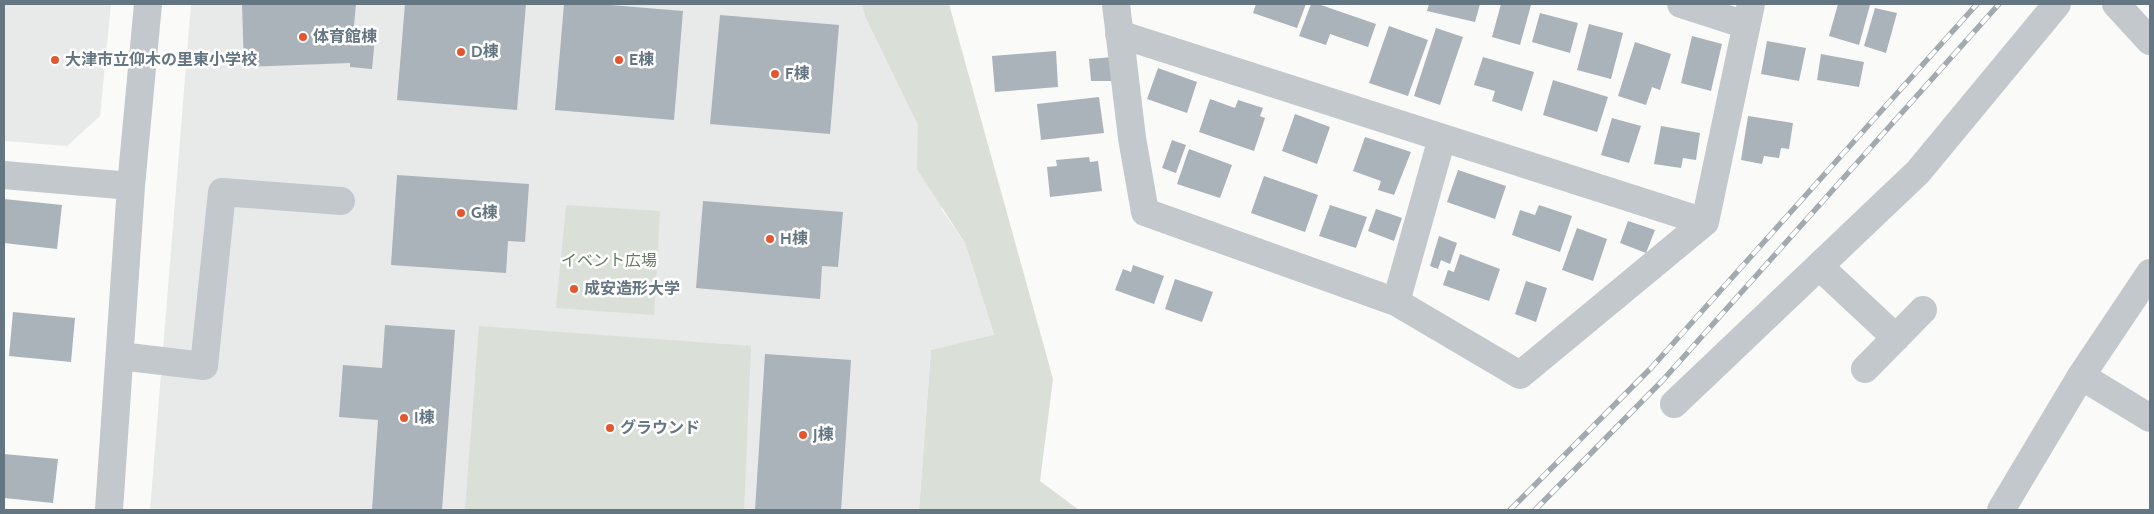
<!DOCTYPE html>
<meta charset="utf-8">
<style>
body{margin:0}
#map{position:relative;width:2154px;height:514px;overflow:hidden;background:#fafaf8;font-family:Cabin,sans-serif}
canvas{display:block}
.frame{position:absolute;inset:0;border:5px solid #657683;pointer-events:none}
</style>
<div id="map">
<canvas width="2154" height="514"></canvas>
<div class="frame"></div>
</div>
<script>
const ctx = document.querySelector('canvas').getContext('2d');
ctx.lineJoin = 'round';
function fillPath(path, color) { ctx.fillStyle = color; ctx.fill(path, 'evenodd'); }
function strokePath(path, color, width, dash) { ctx.strokeStyle = color; ctx.lineWidth = width; ctx.lineCap = dash ? 'butt' : 'round'; ctx.setLineDash(dash || []); ctx.stroke(path); }
function label(font, color, halo, rows, align = 'center') {
  ctx.font = font + ' Cabin,"Noto Sans JP",sans-serif'; ctx.lineWidth = 5; ctx.setLineDash([]); ctx.textBaseline = 'middle'; ctx.strokeStyle = halo; ctx.fillStyle = color; for (const [text, x, y, turn = 0] of rows) {
    ctx.save(); ctx.translate(x, y); ctx.rotate((+turn || 0) * Math.PI / 180); ctx.textAlign = isNaN(turn) ? turn : align; if (halo) ctx.strokeText(text, 0, 0); ctx.fillText(text, 0, 0); ctx.restore();
  }
}
fillPath(new Path2D(`
 M4,4h107l-11,112 -33,30 -63,-5z
 M191,4h730l21,206 23,33 29,93 -63,14 -12,160h-769z`), '#e8e9e9');
fillPath(new Path2D(`
 M862,4h87l104,375 -13,102 39,29h-160l12,-160 63,-15 -29,-92 -48,-74 1,-44 -52,-107z
 M566,205l94,6 -6,104 -98,-7z
 M479,326l272,20 -7,164h-279z`), '#dadfd7');
fillPath(new Path2D(`
 M242,4h114l-3,32 22,2 -3,31 -22,-2v-4l-106,4z
 M405,4h121l-9,106 -120,-10z
 M564,4h34l85,7 -9,109 -119,-10z
 M1256,4h50l-9,24 -44,-15z
 M1311,4h7l58,20 -8,23 -38,-13 -4,11 -27,-9z
 M1429,4h51l-5,18 -48,-11z
 M1501,4l30,1 -11,40 -28,-8z
 M1838,4l32,1 -11,40 -30,-9z
 M1875,8l22,5 -11,40 -22,-7z
 M1540,13l38,10 -8,30 -38,-11z
 M720,15l119,10 -9,109 -120,-10z
 M1589,24l34,9 -12,46 -34,-9z
 M1389,26l39,14 -20,56 -39,-13z
 M1436,28l27,9 -23,68 -26,-9z
 M1692,36l30,8 -11,47 -30,-8z
 M1767,41l39,7 -7,33 -38,-7z
 M1635,42l36,12 -11,36 -8,-3 -6,18 -28,-9z
 M1056,51l2,36 -63,5 -3,-36z
 M1821,54l43,8 -5,25 -42,-7z
 M1113,57l1,24h-23l-2,-22z
 M1483,57l51,15 -12,39 -30,-10 3,-10 -21,-6z
 M1158,68l39,14 -10,31 -40,-14z
 M1553,80l55,17 -11,35 -54,-17z
 M1099,97l5,36 -63,7 -4,-36z
 M1210,99l25,9 3,-8 25,8 -3,8 5,2 -11,33 -55,-19z
 M1295,114l35,13 -13,37 -35,-13z
 M1748,116l45,7 -4,26 -8,-1 -2,10 -15,-2 -2,8 -21,-4z
 M1612,118l29,8 -12,37 -28,-8z
 M1661,126l39,7 -4,27 -13,-2 -2,10 -27,-4z
 M1365,137l46,15 -17,43 -16,-5 3,-9 -28,-10z
 M1172,140l14,5 -10,28 -14,-5z
 M1189,149l43,16 -12,33 -43,-14z
 M1089,157l1,5 8,-1 4,30 -52,6 -3,-30 10,-1 -1,-6z
 M1458,170l48,16 -11,33 -48,-17z
 M397,175l132,9 -4,58 -17,-1 -2,32 -115,-8z
 M1264,176l54,19 -13,37 -54,-19z
 M4,199l58,6 -5,44 -53,-6z
 M703,201l140,11 -5,55 -16,-1 -2,33 -124,-11z
 M1330,205l37,12 -11,31 -37,-12z
 M1539,205l33,11 -12,36 -48,-17 8,-25 15,5z
 M1376,209l26,9 -8,23 -26,-10z
 M1628,221l27,9 -9,23 -26,-10z
 M1577,228l30,11 -14,42 -31,-11z
 M1439,236l18,7 -7,21 -9,-4 -3,9 -8,-3z
 M1460,254l40,15 -11,32 -46,-16 5,-15 6,2z
 M1133,265l31,11 -10,28 -39,-14 8,-21 8,3z
 M1175,279l38,13 -11,30 -37,-13z
 M1526,281l21,7 -11,34 -21,-8z
 M13,312l62,6 -4,44 -62,-6z
 M385,325l70,5 -13,180h-70l6,-90 -39,-3 4,-52 39,3z
 M765,354l86,6 -10,150h-86z
 M4,454l54,5 -5,44 -49,-5z`), '#aab3b9');
strokePath(new Path2D(`
 M1116,4l16,134 13,74 251,90 124,73 185,-153 46,-218
 M1681,4l65,21
 M2116,4l34,37
 M1119,34l586,188
 M4,175l127,11
 M1819,266l77,72
 M1396,302l46,-164
 M120,356l84,10 18,-174 119,9
 M1865,369l58,-59
 M2081,376l69,42
 M1674,404l244,-232 139,-168
 M109,510l22,-324 17,-182
 M2001,510l80,-134 69,-103`), '#c3c8cc', 28);
const rail = new Path2D(`
 M1510,510l142,-143 325,-363
 M1535,510l128,-130 336,-376`);
strokePath(rail, '#a2aab0', 5.5);
strokePath(rail, '#fff', 4, [11]);
for (const [x, y, r, color] of [
 [303,37,5,"#e4572e"],
 [461,52,5,"#e4572e"],
 [55,60,5,"#e4572e"],
 [619,60,5,"#e4572e"],
 [775,74,5,"#e4572e"],
 [461,213,5,"#e4572e"],
 [770,239,5,"#e4572e"],
 [574,289,5,"#e4572e"],
 [404,418,5,"#e4572e"],
 [610,428,5,"#e4572e"],
 [803,435,5,"#e4572e"]
]) { const dot = new Path2D(); dot.arc(x, y, r, 0, 2 * Math.PI); ctx.fillStyle = color; ctx.fill(dot); strokePath(dot, '#fff', 2); }
label('bold 16px', '#657683', '#fff', [
 ["体育館棟",313,37],
 ["D棟",471,52],
 ["大津市立仰木の里東小学校",65,60],
 ["E棟",629,60],
 ["F棟",785,74],
 ["G棟",471,213],
 ["H棟",780,239],
 ["成安造形大学",584,289],
 ["I棟",414,418],
 ["グラウンド",620,428],
 ["J棟",813,435]
], 'left');
label('16px', '#687a64', '#fff', [
 ["イベント広場",609,261]
]);
</script>
